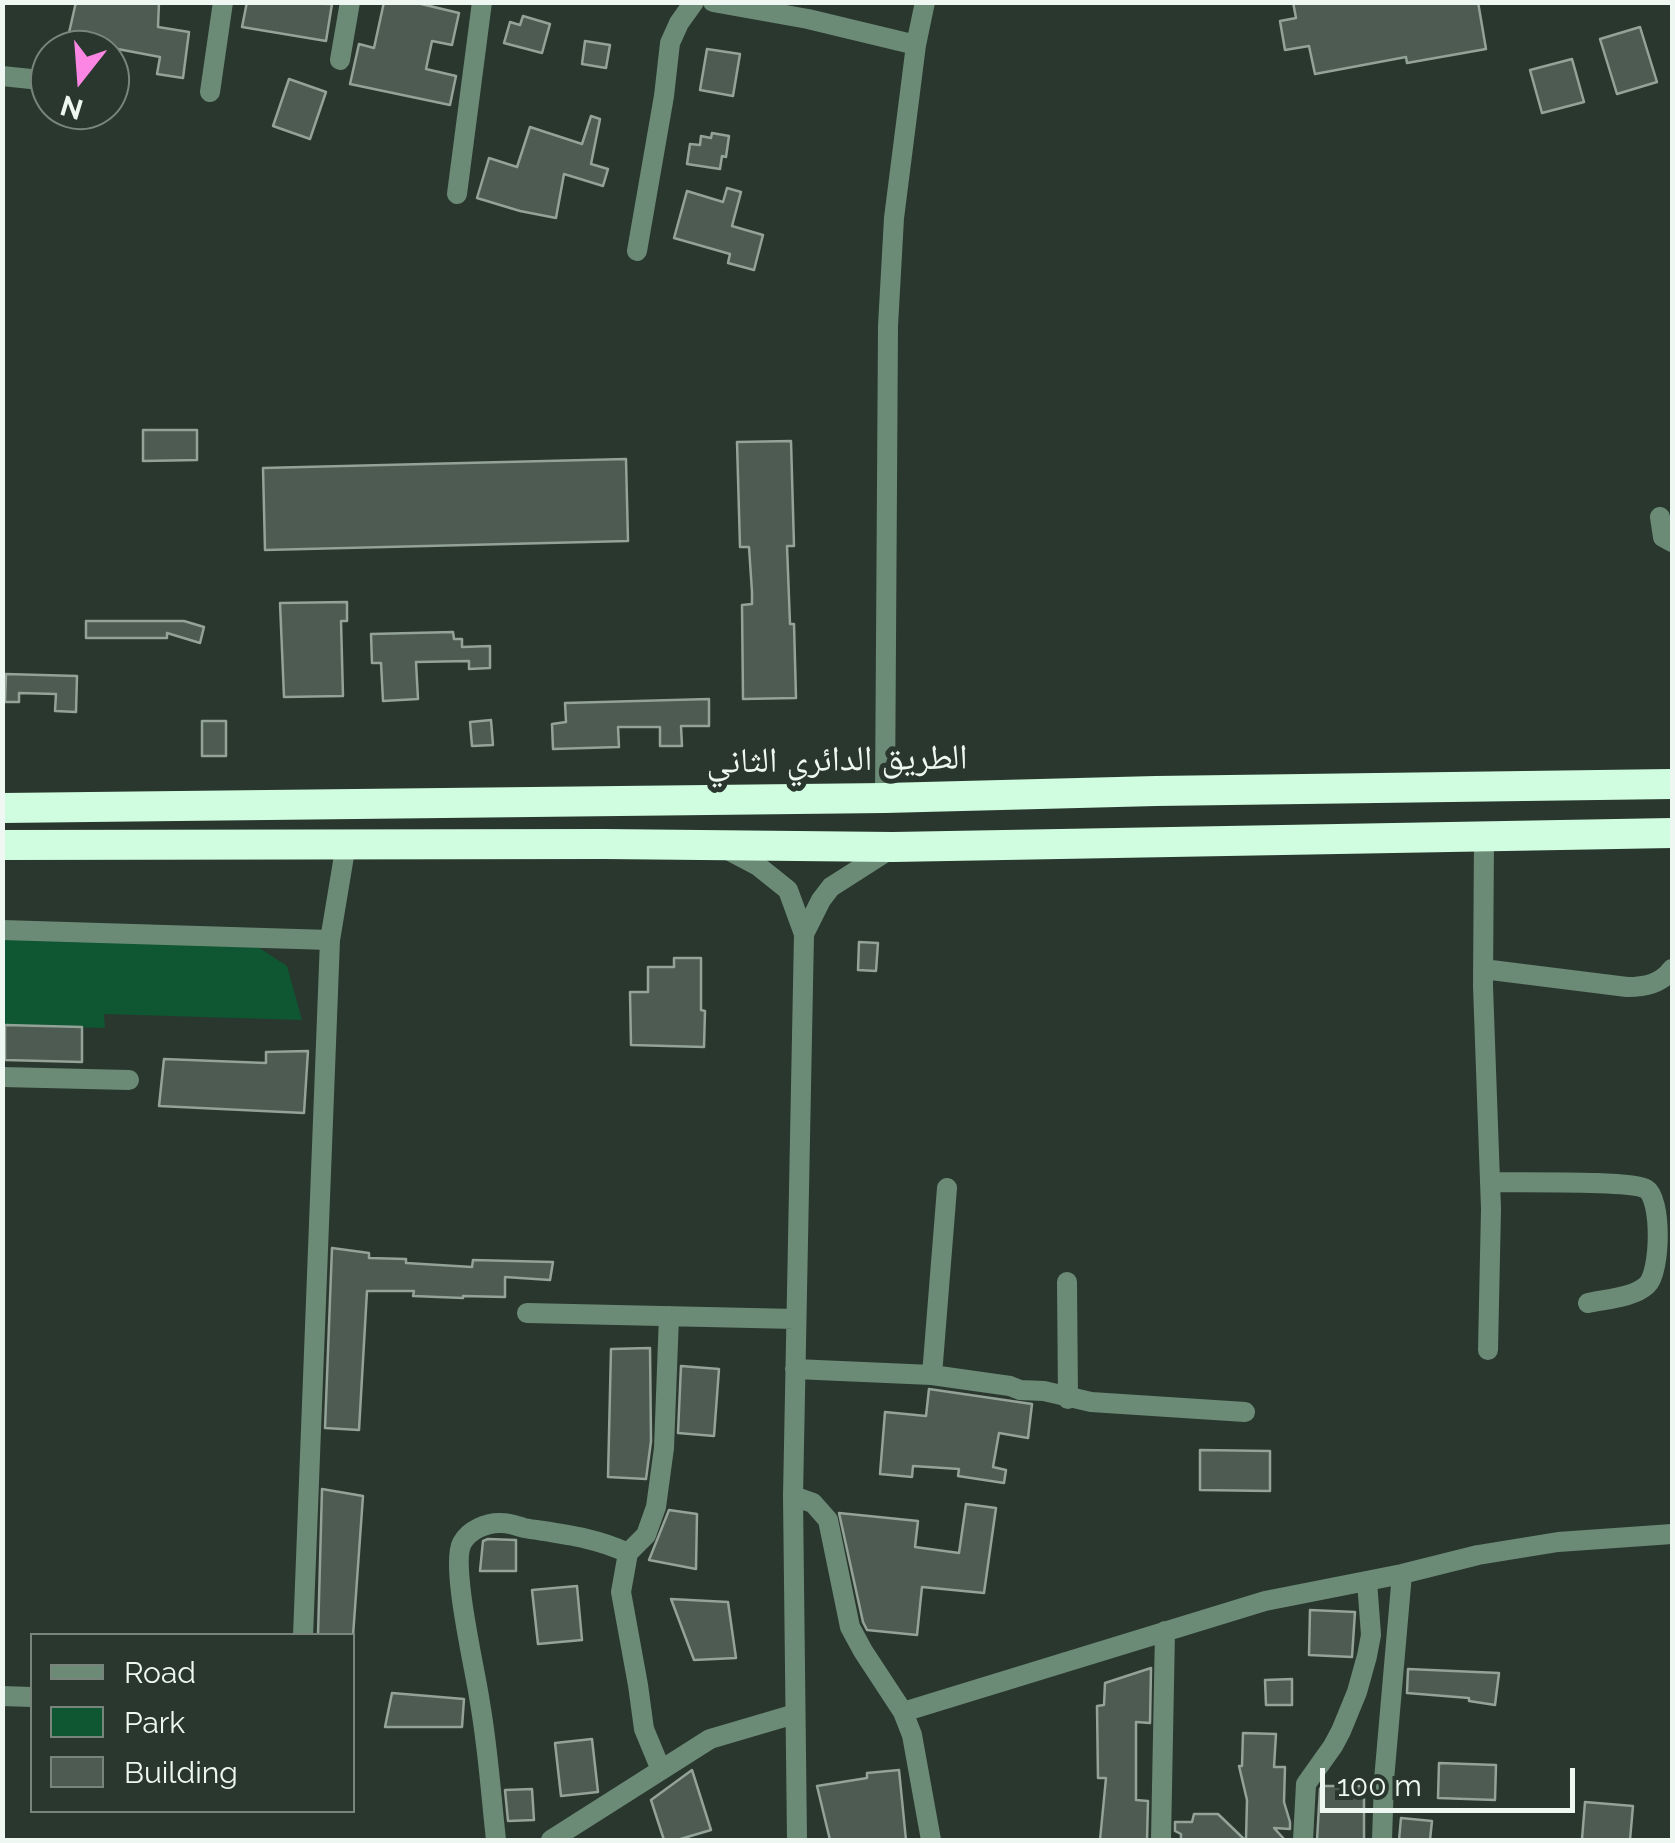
<!DOCTYPE html>
<meta charset="utf-8">
<style>
body{margin:0}
#map{position:relative;width:1675px;height:1843px;overflow:hidden;background:#2a372e;font-family:Raleway,sans-serif}
canvas{display:block}
.frame{position:absolute;inset:0;border:5px solid #eef7f1;pointer-events:none}
.legend{position:absolute;left:30px;top:1633px;width:325px;height:180px;box-sizing:border-box;background:#2a372e;border:2px solid #78847c;margin:0;padding:12px 18px;list-style:none;font-size:30px;color:#eef7f1}
.legend li{display:flex;align-items:center;gap:20px;height:50px}
.legend b{width:50px;border:2px solid #78847c}
.north{position:absolute;left:30px;top:30px;width:100px;height:100px;box-sizing:border-box;background:#2a372e;border:2px solid #78847c;border-radius:50%;rotate:197deg;font-size:28px;font-weight:700;line-height:40px;text-align:center;color:#eef7f1}
.north::after{content:'';display:block;margin:auto;width:35px;height:45px;background:#fc86e3;clip-path:polygon(50% 0,100% 100%,50% 72%,0 100%)}
.scale{position:absolute;left:1320px;top:1768px;width:255px;height:45px;box-sizing:border-box;border:5px solid #eef7f1;border-top:0;padding-left:12px;font-size:30px;line-height:35px;white-space:nowrap;color:#eef7f1;-webkit-text-stroke:8px #2a372e;paint-order:stroke}
</style>
<div id="map">
<canvas width="1675" height="1843"></canvas>
<div class="frame"></div>
<ul class="legend">
<li><b style="height:12px;background:#6c8b76"></b>Road</li>
<li><b style="height:28px;background:#0f5632"></b>Park</li>
<li><b style="height:28px;background:#4d5b52"></b>Building</li>
</ul>
<div class="north">N</div>
<div class="scale">100 m</div>
</div>
<script>
const ctx = document.querySelector('canvas').getContext('2d');
ctx.lineJoin = 'round';
function fillPath(path, color) { ctx.fillStyle = color; ctx.fill(path, 'evenodd'); }
function strokePath(path, color, width, dash) { ctx.strokeStyle = color; ctx.lineWidth = width; ctx.lineCap = dash ? 'butt' : 'round'; ctx.setLineDash(dash || []); ctx.stroke(path); }
function label(font, color, halo, rows, align = 'center') {
  ctx.font = font + ' Raleway,"Noto Naskh Arabic",sans-serif'; ctx.lineWidth = 10; ctx.setLineDash([]); ctx.textBaseline = 'middle'; ctx.strokeStyle = halo; ctx.fillStyle = color; for (const [text, x, y, turn = 0] of rows) {
    ctx.save(); ctx.translate(x, y); ctx.rotate((+turn || 0) * Math.PI / 180); ctx.textAlign = isNaN(turn) ? turn : align; if (halo) ctx.strokeText(text, 0, 0); ctx.fillText(text, 0, 0); ctx.restore();
  }
}
fillPath(new Path2D(`
 M3,935l249,8 35,23 15,54 -198,-6 1,14 -102,-3z`), '#0f5632');
const building = new Path2D(`
 M76,2h83l-1,25 31,5 -6,46 -26,-4 3,-17 -53,-10 -1,3h-23l-17,-4z
 M247,2l85,2 -6,37 -84,-14z
 M384,2h29l46,11 -7,32 -20,-4 -6,28 30,7 -6,29 -100,-21 9,-40 15,4z
 M1293,2h185l8,47 -79,14 -1,-6 -91,17 -6,-28 -24,4 -5,-29 16,-3z
 M523,16l27,8 -8,29 -38,-10 6,-21 10,3z
 M1640,27l17,55 -40,12 -17,-55z
 M585,41l25,4 -4,23 -24,-4z
 M707,49l33,5 -7,42 -33,-6z
 M1572,59l12,43 -42,11 -12,-43z
 M289,79l37,13 -16,47 -37,-13z
 M591,116l9,3 -9,45 17,5 -5,17 -39,-12 -8,44 -36,-7 -43,-13 12,-40 28,9 13,-40 52,17z
 M712,133l17,3 -3,21 -4,-1 -2,13 -33,-5 3,-20 10,1 1,-9 10,2z
 M727,188l14,4 -9,34 31,9 -9,35 -26,-7 2,-9 -56,-16 13,-47 36,11z
 M143,430h54v30l-54,1z
 M791,441l3,105h-7l3,78h4l2,74 -53,1 -1,-94 10,-1v-12l-3,-45h-9l-3,-105z
 M626,459l2,82 -363,9 -2,-82z
 M347,602v19h-6l2,75 -59,1 -4,-94z
 M86,621h98l20,6 -4,16 -33,-10v5h-81z
 M453,632l1,7h8v8l28,-1v22l-21,1v-8l-53,1 2,37 -35,2 -2,-38h-9l-1,-29z
 M6,674l71,2 -1,36 -21,-1 1,-17 -37,-1v9h-14z
 M709,699v27h-28l1,20h-22v-19h-42l1,20 -66,2 -1,-25 14,-2 -1,-19z
 M491,720l2,25 -21,1 -2,-24z
 M202,721h24v35h-24z
 M859,942l19,1 -2,28 -18,-1z
 M674,958h27v52l4,1 -1,36 -73,-2 -1,-53h18v-25h26z
 M5,1025l77,2v35l-77,-2z
 M308,1051l-4,62 -145,-7 5,-47 102,4v-11z
 M332,1248l37,5v5l37,1v4l66,4 1,-7 80,2 -3,18 -45,-3v20l-42,-1v2l-50,-2 1,-5h-47l-8,139 -34,-2z
 M650,1348l1,93 -5,38 -38,-2 3,-128z
 M681,1366l38,3 -5,67 -36,-3z
 M929,1389l103,15 -4,34 -29,-5 -6,34 13,3 -2,13 -46,-7 1,-7 -46,-3 -1,11 -32,-3 5,-62 41,4z
 M1200,1450l70,1v40l-70,-1z
 M322,1489l41,7 -10,140h-35z
 M966,1504l30,4 -12,85 -62,-6 -5,48 -50,-5 -4,-8 -24,-109 79,8 -3,26 44,6z
 M669,1510l28,4 -1,55 -47,-9z
 M488,1539l28,1v31h-36l3,-30z
 M577,1586l5,54 -44,4 -6,-54z
 M671,1599l57,3 8,56 -42,2z
 M1310,1610l45,2 -3,45 -43,-2z
 M1151,1668l-1,55 -14,-1v78l12,1 -1,39h-47l6,-62h-8l-1,-72 7,-1 1,-22z
 M1408,1669l91,4 -4,32 -26,-4v-3l-62,-5z
 M1292,1679v26h-26l-1,-25z
 M392,1693l72,6 -2,28h-77z
 M1243,1733l33,1 -2,33h11l-1,35 6,20v7l-16,-1 11,12h-39l1,-40 -8,-34h3z
 M592,1739l6,53 -37,4 -6,-53z
 M1439,1763l57,2 -1,35 -57,-2z
 M692,1770l19,60 -34,10h-13l-13,-40z
 M899,1770l7,70h-76l-13,-54 50,-8v-5z
 M1322,1786h42v54h-47l3,-51z
 M532,1789l2,31 -26,1 -3,-31z
 M1585,1802l48,4 -3,34 -48,-1z
 M1194,1814h24l27,26h-64v-6l-6,-3v-9h17z
 M1401,1818l31,3 -2,19h-31z`);
fillPath(building, '#4d5b52');
strokePath(building, '#93a398', 2.5);
strokePath(new Path2D(`
 M713,2l95,17 108,26
 M340,60l10,-58
 M2,76l48,5
 M210,92l13,-90
 M457,194l25,-192
 M637,251l27,-155 6,-53 9,-20 15,-21
 M1660,517l3,20 9,5
 M885,798l3,-472 6,-108 22,-173 9,-43
 M1484,837l-1,149 8,223 -3,141
 M724,848l34,18 30,24 16,44
 M2,930l328,10
 M1483,969l144,18c18,0 34,-3 45,-18
 M2,1077l127,3
 M1490,1182c25,1 141,-2 156,7 16,9 15,83 1,96 -14,13 -41,14 -59,18
 M1067,1282l1,117
 M527,1313l269,6
 M795,1369l137,6 15,-187
 M932,1375l78,11 10,4 24,1 47,11 154,10
 M793,1496l20,7 15,17 22,107 13,24 40,61 9,23 19,105
 M303,1636l27,-696 16,-96
 M2,1696l30,1
 M903,1712l362,-111 137,-27 76,-19 80,-13 114,-8
 M661,1770l-17,-41 -6,-44 -17,-93 7,-39 18,-18 10,-28 8,-59 5,-132
 M496,1840c-5,-45 -8,-92 -16,-137 -4,-30 -30,-138 -18,-160 7,-13 25,-21 40,-20 7,0 15,3 22,5 37,6 70,9 104,25
 M551,1840l159,-101 85,-25
 M797,1840l-4,-344 11,-562 17,-34 10,-13 61,-39
 M1161,1840l4,-209
 M1303,1840l3,-56 27,-38 8,-15 16,-39 10,-36 4,-21 -4,-54
 M1382,1840l2,-60 18,-206`), '#6c8b76', 20);
strokePath(new Path2D(`
 M2,808l883,-10 271,-7 516,-7
 M2,845l602,-1 289,3 779,-14`), '#d0fddf', 30);
label('35px', '#eef7f1', '#2a372e', [
 ["الطريق الدائري الثاني",837,760,-1]
]);
</script>
